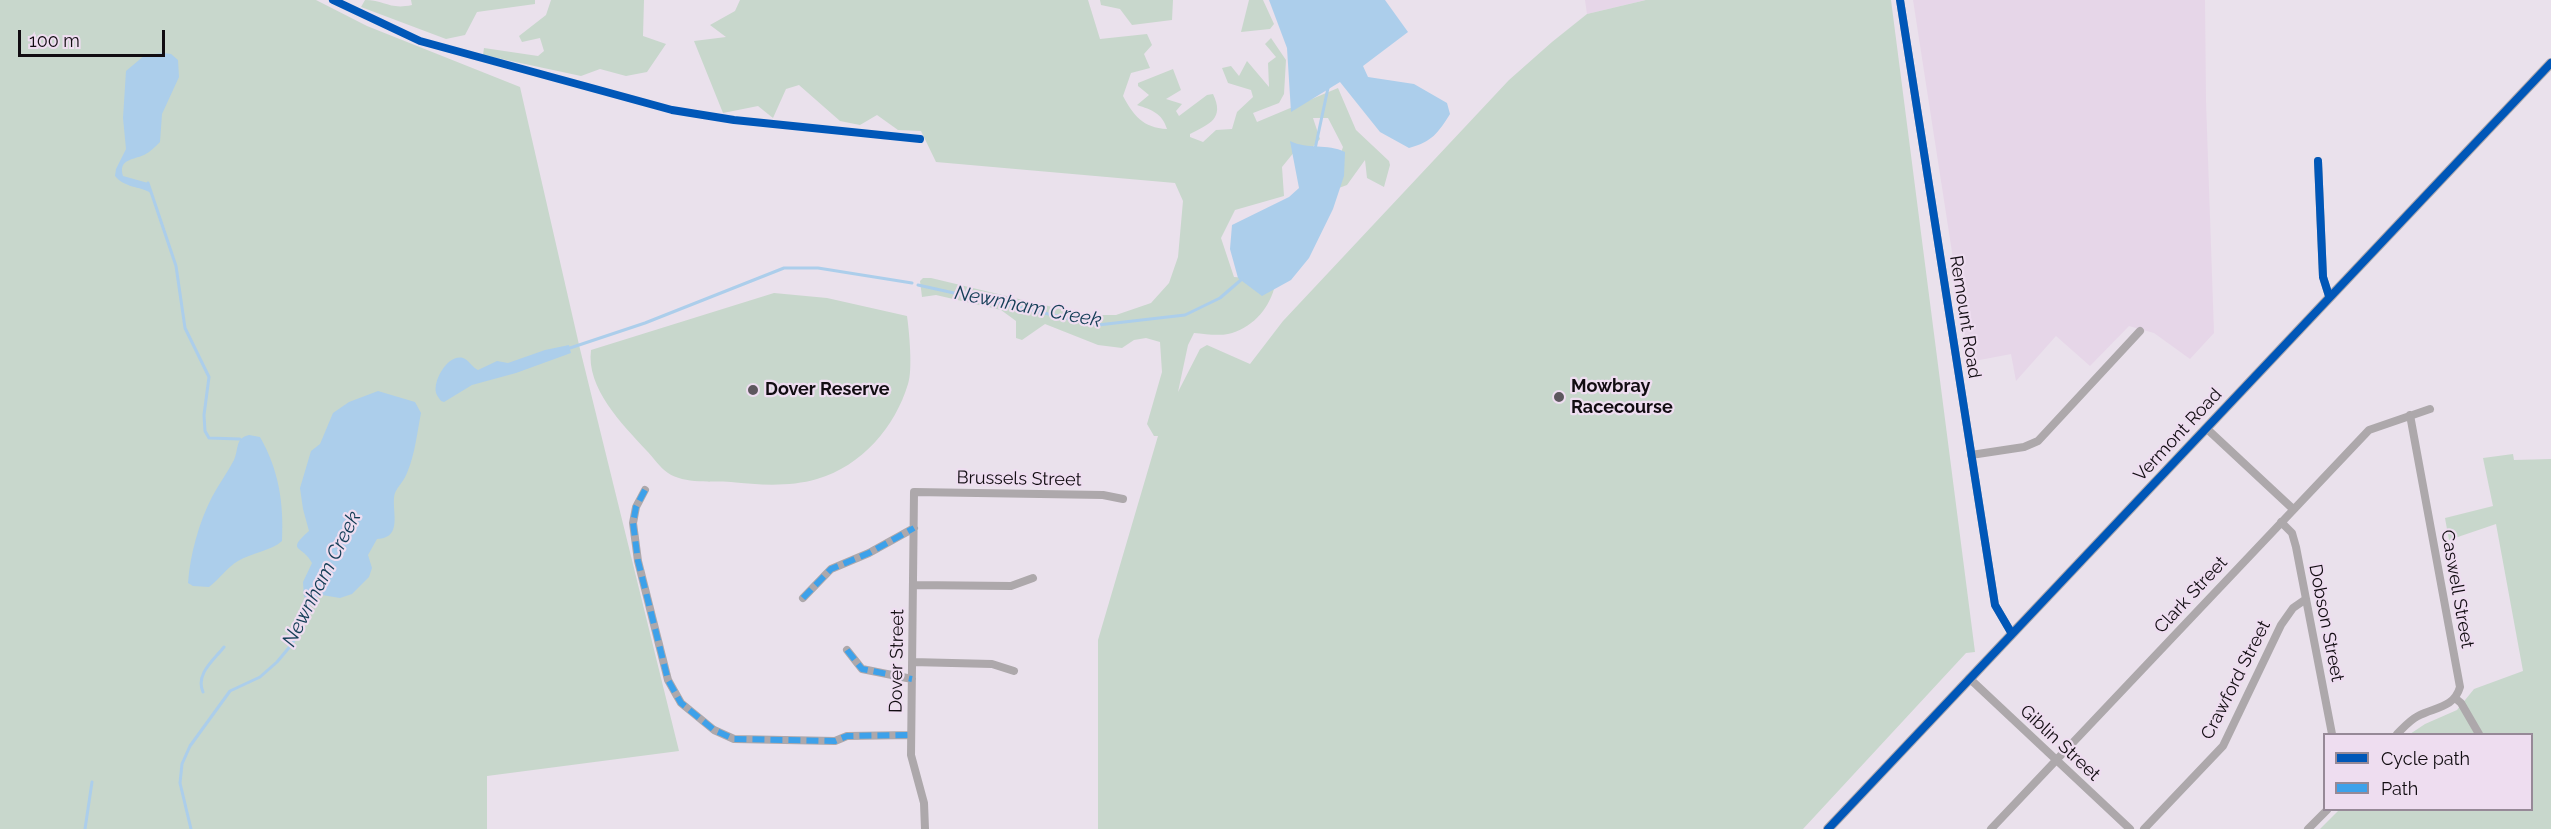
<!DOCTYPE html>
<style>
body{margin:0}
#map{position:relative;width:2551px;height:829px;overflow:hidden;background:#eae1ec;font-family:Raleway,sans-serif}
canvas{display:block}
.legend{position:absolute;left:2323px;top:733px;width:210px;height:78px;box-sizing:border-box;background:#eeddf0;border:2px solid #968997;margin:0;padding:8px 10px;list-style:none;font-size:18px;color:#110c11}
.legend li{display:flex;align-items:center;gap:12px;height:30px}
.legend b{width:30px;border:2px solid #968997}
.scale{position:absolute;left:18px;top:30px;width:147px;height:27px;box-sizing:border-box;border:3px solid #110c11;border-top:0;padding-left:8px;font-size:18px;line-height:21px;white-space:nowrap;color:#110c11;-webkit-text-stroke:4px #eeddf0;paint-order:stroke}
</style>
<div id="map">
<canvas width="2551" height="829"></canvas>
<ul class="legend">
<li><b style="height:8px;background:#0057b8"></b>Cycle path</li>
<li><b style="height:8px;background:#3da1ea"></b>Path</li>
</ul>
<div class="scale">100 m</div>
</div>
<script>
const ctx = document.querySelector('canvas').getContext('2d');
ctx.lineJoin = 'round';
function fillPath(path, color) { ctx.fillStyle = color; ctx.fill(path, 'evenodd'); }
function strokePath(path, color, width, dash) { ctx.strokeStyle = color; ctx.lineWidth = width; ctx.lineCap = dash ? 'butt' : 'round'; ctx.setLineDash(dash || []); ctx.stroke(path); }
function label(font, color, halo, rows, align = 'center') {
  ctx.font = font + ' Raleway,sans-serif'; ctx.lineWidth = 4.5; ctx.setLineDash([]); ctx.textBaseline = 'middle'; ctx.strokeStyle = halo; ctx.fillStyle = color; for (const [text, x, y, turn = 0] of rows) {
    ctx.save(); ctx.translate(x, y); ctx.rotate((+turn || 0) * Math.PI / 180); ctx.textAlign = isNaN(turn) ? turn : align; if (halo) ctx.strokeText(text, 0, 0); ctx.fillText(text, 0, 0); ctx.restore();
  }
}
fillPath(new Path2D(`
 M1585,0h61l-59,14z
 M1913,0h292l1,101 8,232 -24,26 -36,-26 -25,-7 -39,40 -34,-30 -40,45 -5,-27 -42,8z`), '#e6d6e8');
fillPath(new Path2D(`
 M0,0h316l51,26 153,61 60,262 99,402 -192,25v53h-487z
 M365,0c20,0 24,10 47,5l-1,-5h124v4l-58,8 -12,23 -19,4 -85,-32z
 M551,0h93l-1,36 23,8 -19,28 -21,4 -26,-7 -19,7 -98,-21 1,-7 54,8 6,-5 -4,-13 -18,4 -3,-6 27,-21z
 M740,0h348l12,39 47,-5 5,11 -8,9 6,14 -19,5 -8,23c10,19 20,32 44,33 -5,-16 -15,-19 -30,-24l12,-10 -11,-9v-3l35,-14 8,21 -15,9 16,5 -6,7 3,5 28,-21 6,-1c12,25 -4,30 -23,40v3l13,5 13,-12 16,-1 5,-17 16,-15 -2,-7 -23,-7 -6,-15 9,-2 8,10 8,-15 22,26 -1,-24 8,-6 -11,-13 6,-6 15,22 -2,34 -5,9 -26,10 4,9 81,-34 18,42 33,31 1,4 -6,22 -17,-9 -2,-18 -18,25 -11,4 -5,-8 12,-34 -15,-29h-15l7,21 -11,12h-14l-13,16 2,29 -49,14 -14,28 13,39 26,2 14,10c-6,21 -23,40 -46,45 -10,2 -23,0 -34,-1l-6,12 -10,47 22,-43 7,-4 43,19 33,-43 226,-241 43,-38 35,-28 59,-14h245l84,652 -9,1 -163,176h-705v-189l60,-204h-4l-7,-12 15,-52 -2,-30 -14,-4 -12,2 -12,8 -24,-3 -53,-21 -23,16 -6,-2v-17l-15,-11 -65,-15 -14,2 -2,-16 3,-3h8l155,37h30l35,-12 18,-20 9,-26 5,-56 -8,-18 -239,-21 -15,-31 -23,-1 -21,-15 -17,10 -20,-4 -41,-36 -13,4 -13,29 -15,-12 -35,7 -29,-72 32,-4 -16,-12 25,-14z
 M1100,0h73l-1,20 -40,5 -12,-16 -19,-4z
 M1249,0h14l11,24 -4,5 -29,3z
 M774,293l53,5 80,18c2,14 6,54 1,68 -13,43 -46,82 -91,95 -27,8 -58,6 -86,3 -18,-1 -47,2 -63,-9 -8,-5 -15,-16 -22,-23 -24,-26 -60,-62 -55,-100z
 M2513,454l1,6 37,-1v370h-231l19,-19h193v-76h-122l15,-10 32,-14 17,-21 49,-18 -27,-147 -47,16 -4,-22 48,-12 -10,-48z`), '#c8d7cc');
fillPath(new Path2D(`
 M1269,0h116l23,32 -45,34 5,11 46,7 33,19 3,11c-12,19 -18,28 -41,34l-29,-16 -40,-50 -49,30 -4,-64z
 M164,53l7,1 7,6 1,17 -17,37 -2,28c-5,5 -10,10 -16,13 -11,5 -26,4 -21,21l25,7 3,10c-12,-7 -26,-5 -36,-17l1,-7 10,-20 -3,-31 3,-47 19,-16z
 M1290,141c18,9 37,2 55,11l-1,24 -11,33 -24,49 -18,22 -29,16 -24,-18 -8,-29 2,-24 57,-28 10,-9z
 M569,345l2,8 -55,20 -44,12 -28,17 -3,-1c-2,-3 -4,-5 -5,-8 -3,-13 12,-39 27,-35 6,2 9,9 15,12l19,-9 11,2 37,-13z
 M378,391l37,11 6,11c-4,20 -6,41 -14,60 -3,8 -9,13 -12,20 -5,15 10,45 -18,46l-9,16 4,13 -3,9 -17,17 -12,4 -18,-3 -8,4 -10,-2 -1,-15 9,-19c-9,-18 -27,-11 -3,-32l-6,-22 -3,-21 11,-37 9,-7 13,-31 16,-11z
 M249,435l11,2c19,33 24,67 22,104 -11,10 -31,12 -44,20 -12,7 -18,18 -29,26l-16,-1 -5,-3c2,-28 11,-61 24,-86 7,-13 15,-24 22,-37 5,-11 1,-22 15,-25z`), '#acceeb');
strokePath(new Path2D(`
 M1315,149l13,-61
 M148,183l28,83 9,62 24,49 -5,38 1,16 4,7 31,1
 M918,285l180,40 87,-10 35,-17 22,-19
 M567,349l78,-26 139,-55h34l94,15
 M203,692c-8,-18 11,-32 21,-45
 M85,829l7,-47
 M191,829l-11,-46 2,-19 8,-18 40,-55 30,-14 17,-15 15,-18 11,-20 8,-27`), '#acceeb', 3);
strokePath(new Path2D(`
 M1900,0l95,605 17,29
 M2318,161l5,116 6,19
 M2206,428l87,81
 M1971,455l53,-8 14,-6 102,-110
 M645,490l-9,17 -3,16 5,38 30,119 13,23 33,27 20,9 101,2 12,-5 64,-1
 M2281,522l11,11 4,14 36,187
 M913,585l98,1 22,-8
 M803,598l28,-29 38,-16 45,-25
 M847,650l15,19 50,10
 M912,662l80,2 22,7
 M1969,678l161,151
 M2455,698l6,5 18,31
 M2397,734c7,-7 13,-14 21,-18 17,-9 36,-8 42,-29l-50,-272
 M925,829l-1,-26 -13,-48 3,-263 189,3 20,4
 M1991,829l378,-399 61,-21
 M2144,829l79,-83 58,-121 12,-17 13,-9
 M2308,829l19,-19`), '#ada8ab', 8);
strokePath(new Path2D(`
 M1828,829l723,-766`), '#ada7ab', 10);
strokePath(new Path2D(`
 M645,490l-9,17 -3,16 5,38 30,119 13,23 33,27 20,9 101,2 12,-5 64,-1
 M803,598l28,-29 38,-16 45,-25
 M847,650l15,19 50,10`), '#3da1ea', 6, [12, 6]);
strokePath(new Path2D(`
 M333,0l87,41 252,69 62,10 186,19
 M1900,0l95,605 17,29
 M2318,161l5,116 6,19
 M1828,829l723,-766`), '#0057b8', 8);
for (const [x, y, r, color] of [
 [753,390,6,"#5d575e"],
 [1559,397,6,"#5d575e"]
]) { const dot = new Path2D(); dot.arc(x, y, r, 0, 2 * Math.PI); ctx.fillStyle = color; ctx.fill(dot); strokePath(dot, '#eeddf0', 2); }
label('18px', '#110c11', '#eeddf0', [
 ["Remount Road",1965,317,81],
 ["Vermont Road",2178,435,-47],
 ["Brussels Street",1019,479,1],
 ["Caswell Street",2457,589,80],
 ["Clark Street",2191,595,-47],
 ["Dobson Street",2326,623,79],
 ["Dover Street",897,661,-89],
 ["Crawford Street",2236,680,-63],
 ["Giblin Street",2060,743,43]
]);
label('bold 18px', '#110c11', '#eeddf0', [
 ["Mowbray",1571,387],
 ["Racecourse",1571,408],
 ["Dover Reserve",765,390]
], 'left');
label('italic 20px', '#133d56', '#eeddf0', [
 ["Newnham Creek",1028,307,11],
 ["Newnham Creek",322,579,-63]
]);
</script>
